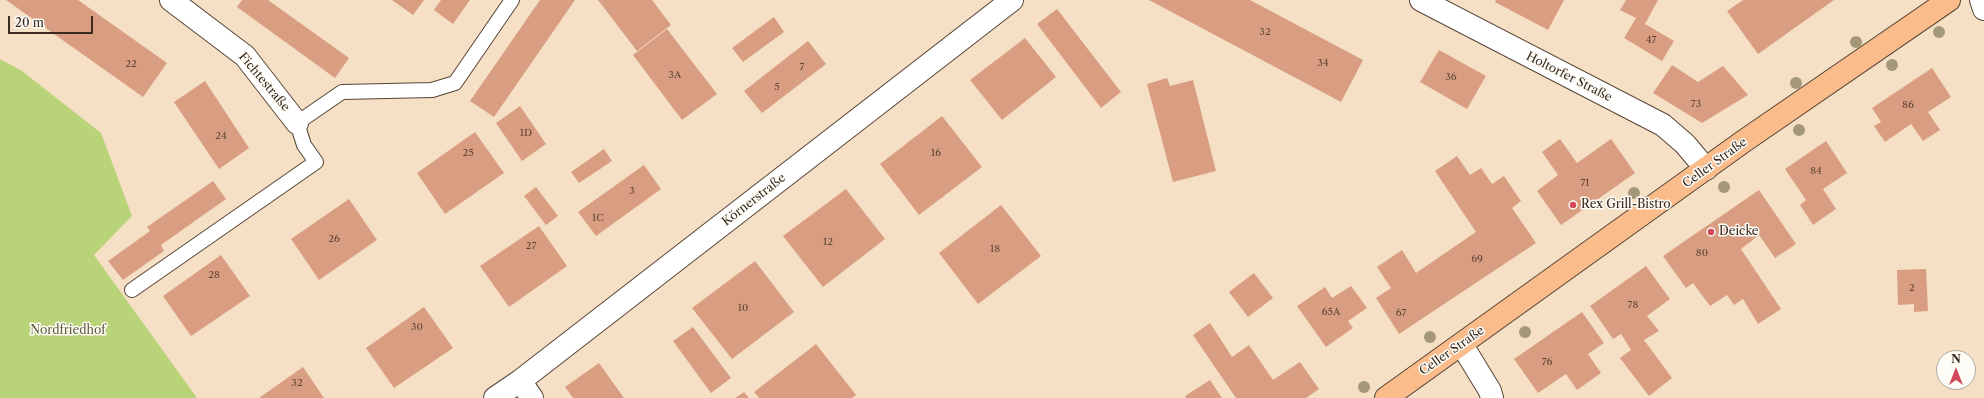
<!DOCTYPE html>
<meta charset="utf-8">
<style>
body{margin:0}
#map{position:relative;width:1984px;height:398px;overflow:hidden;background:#f5e0c5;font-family:"Libre Caslon Text",serif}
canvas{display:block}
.north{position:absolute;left:1936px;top:350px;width:40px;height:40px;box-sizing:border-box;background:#fdfcf7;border:1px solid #afa8a0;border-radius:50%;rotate:0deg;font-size:11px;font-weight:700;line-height:16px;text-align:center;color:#3b2a1e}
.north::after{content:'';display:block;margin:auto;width:14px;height:18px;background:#d1495b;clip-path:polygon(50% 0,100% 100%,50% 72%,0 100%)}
.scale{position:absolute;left:8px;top:16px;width:85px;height:18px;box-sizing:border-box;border:2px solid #3b2a1e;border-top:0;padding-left:5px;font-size:12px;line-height:14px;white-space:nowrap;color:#3b2a1e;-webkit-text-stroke:3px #fdfcf7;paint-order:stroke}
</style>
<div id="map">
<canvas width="1984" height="398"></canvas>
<div class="north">N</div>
<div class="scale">20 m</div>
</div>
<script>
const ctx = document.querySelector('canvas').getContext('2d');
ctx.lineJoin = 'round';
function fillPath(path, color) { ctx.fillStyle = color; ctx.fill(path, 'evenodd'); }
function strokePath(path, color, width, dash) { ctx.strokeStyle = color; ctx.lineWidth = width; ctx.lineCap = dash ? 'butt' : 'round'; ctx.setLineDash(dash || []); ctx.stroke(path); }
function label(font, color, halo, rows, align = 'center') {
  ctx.font = font + ' "Libre Caslon Text",serif'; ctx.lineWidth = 3; ctx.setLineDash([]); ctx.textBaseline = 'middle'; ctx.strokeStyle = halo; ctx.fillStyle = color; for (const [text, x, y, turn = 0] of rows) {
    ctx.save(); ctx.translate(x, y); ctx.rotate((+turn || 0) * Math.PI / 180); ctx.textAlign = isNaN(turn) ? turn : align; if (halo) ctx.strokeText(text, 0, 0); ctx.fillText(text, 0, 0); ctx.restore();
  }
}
fillPath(new Path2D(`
 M0,59l22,12 79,62 31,83 -38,39 103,143h-197z`), '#b9d379');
fillPath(new Path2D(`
 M6,0h72l89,63 -24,34z
 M242,0h26l81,58 -14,20 -98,-71z
 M392,0h32l-11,15z
 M441,0h29l-17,24 -19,-14z
 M540,0h35l-81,117 -24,-16z
 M598,0h54l19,25 -34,26z
 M1149,0h101l113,60 -22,42z
 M1496,0h68l-16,30 -53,-28z
 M1626,0h32l-13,24 29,17 -12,20 -38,-23 12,-20 -16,-8z
 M1743,0h91l-76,54 -31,-43z
 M1057,9l64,83 -20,16 -64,-84z
 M774,17l10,15 -41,30 -11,-14z
 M667,29l50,65 -35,26 -49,-65z
 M1025,38l31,39 -54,43 -32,-40z
 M808,41l18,23 -64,49 -18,-22z
 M1439,50l47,26 -19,33 -47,-27z
 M1672,65l26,17 25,-16 25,29 -46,28 -49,-30z
 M1932,68l19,29 -23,15 12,18 -17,11 -12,-17 -26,18 -11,-16 7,-4 -9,-14z
 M1167,78l3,8 23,-6 23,91 -43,11 -26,-98z
 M205,81l44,67 -30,21 -45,-67z
 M520,106l26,38 -24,17 -26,-38z
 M942,116l40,51 -63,48 -39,-51z
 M475,132l29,41 -59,41 -28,-41z
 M1560,139l17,24 34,-24 24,34 -74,52 -24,-34 21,-16 -16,-23z
 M1826,141l21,32 -24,16 13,20 -23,16 -13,-20 6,-5 -21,-31z
 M604,149l8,12 -33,22 -8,-11z
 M1457,156l13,19 11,-7 11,16 12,-8 17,25 -9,7 24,35 -137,91 -23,-36 15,-10 -14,-21 25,-17 14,23 60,-41 -41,-61z
 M644,165l17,24 -65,47 -18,-24z
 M213,181l13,18 -65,46 3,6 -41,29 -15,-19 42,-30 -3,-4z
 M536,187l22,29 -12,9 -22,-29z
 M846,189l39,50 -62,48 -40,-51z
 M1759,190l37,54 -21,14 -16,-23 -18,14 40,60 -23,15 -15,-25 -9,6 -7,-10 -17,11 -17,-23 -7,5 -23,-32z
 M349,199l28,41 -58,40 -28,-41z
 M1001,205l40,51 -63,48 -39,-51z
 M539,226l28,40 -58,41 -29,-41z
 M221,255l29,41 -59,40 -28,-40z
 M755,261l39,51 -62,47 -40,-51z
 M1646,266l24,33 -23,17 12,15 -15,9 28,38 -23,18 -29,-38 11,-8 -10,-16 -8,5 -23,-33z
 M1926,269l2,42 -14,1v-8l-16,1 -1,-35z
 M1254,273l19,25 -25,19 -19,-25z
 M1351,286l16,22 -19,13 5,7 -27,19 -29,-41 28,-19 7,11z
 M424,307l29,41 -59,40 -28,-40z
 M1582,312l22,31 -16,11 13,19 -24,17 -11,-16 -28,19 -24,-34z
 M1210,323l22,34 17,-12 24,35 27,-18 19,27 -13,9h-70l-43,-63z
 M693,327l38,51 -20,15 -38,-52z
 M816,344l40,51 -4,3h-93l-5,-6z
 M599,363l25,35h-51l-8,-11z
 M303,367l21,31h-65z
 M1210,380l12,18h-36l-1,-2z
 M744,392l5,6h-14z`), '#d99e82');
const lane = new Path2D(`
 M132,290l184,-128 -12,-17 -7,-22 45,-31 90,-2 23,-7 57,-83`);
const street = new Path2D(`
 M171,0l74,56 52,67
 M1421,0l242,125 22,19 21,25
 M1981,0l3,9
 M1462,345l28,46 2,7
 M520,381l12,17
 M495,398l25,-17 492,-381`);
const primary = new Path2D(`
 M1386,398l358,-257 205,-141`);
strokePath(lane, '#574537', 16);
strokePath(street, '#574537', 24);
strokePath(primary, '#574537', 24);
strokePath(lane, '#fff', 14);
strokePath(street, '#fff', 22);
strokePath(primary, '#f9bc8a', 22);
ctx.fillStyle = '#a49878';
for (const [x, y] of [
 [1939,32],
 [1856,42],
 [1892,65],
 [1796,83],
 [1799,130],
 [1724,187],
 [1634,193],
 [1525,332],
 [1430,337],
 [1364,387]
]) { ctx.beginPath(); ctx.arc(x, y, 6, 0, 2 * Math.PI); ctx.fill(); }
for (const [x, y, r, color] of [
 [1573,205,4,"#d1495b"],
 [1711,232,4,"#d1495b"]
]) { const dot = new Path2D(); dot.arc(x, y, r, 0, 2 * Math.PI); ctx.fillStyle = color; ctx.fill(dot); strokePath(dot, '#fdfcf7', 1.5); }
label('10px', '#624737', null, [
 ["32",1265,32],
 ["47",1651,40],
 ["34",1323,63],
 ["22",131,64],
 ["7",802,67],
 ["3A",675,75],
 ["36",1451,77],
 ["5",777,87],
 ["73",1696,104],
 ["86",1908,105],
 ["1D",526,133],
 ["24",221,136],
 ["25",468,153],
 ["16",936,153],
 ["84",1816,171],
 ["71",1585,183],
 ["3",632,191],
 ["1C",598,218],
 ["26",334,239],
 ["12",828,242],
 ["27",531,246],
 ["18",995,249],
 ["80",1702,253],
 ["69",1477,259],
 ["28",214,275],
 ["2",1912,288],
 ["78",1633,305],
 ["10",743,308],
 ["65A",1331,312],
 ["67",1401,313],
 ["30",417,327],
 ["76",1547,362],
 ["32",297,383]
]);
label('12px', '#3b2a1e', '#fdfcf7', [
 ["Holtorfer Straße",1569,77,27],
 ["Fichtestraße",264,82,50],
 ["Celler Straße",1715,163,-36],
 ["Körnerstraße",754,200,-38],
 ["Celler Straße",1452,351,-35]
]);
label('12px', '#3b2a1e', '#fdfcf7', [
 ["Rex Grill-Bistro",1581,205],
 ["Deicke",1719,232]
], 'left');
label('12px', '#615d39', '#fdfcf7', [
 ["Nordfriedhof",68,331]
]);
</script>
